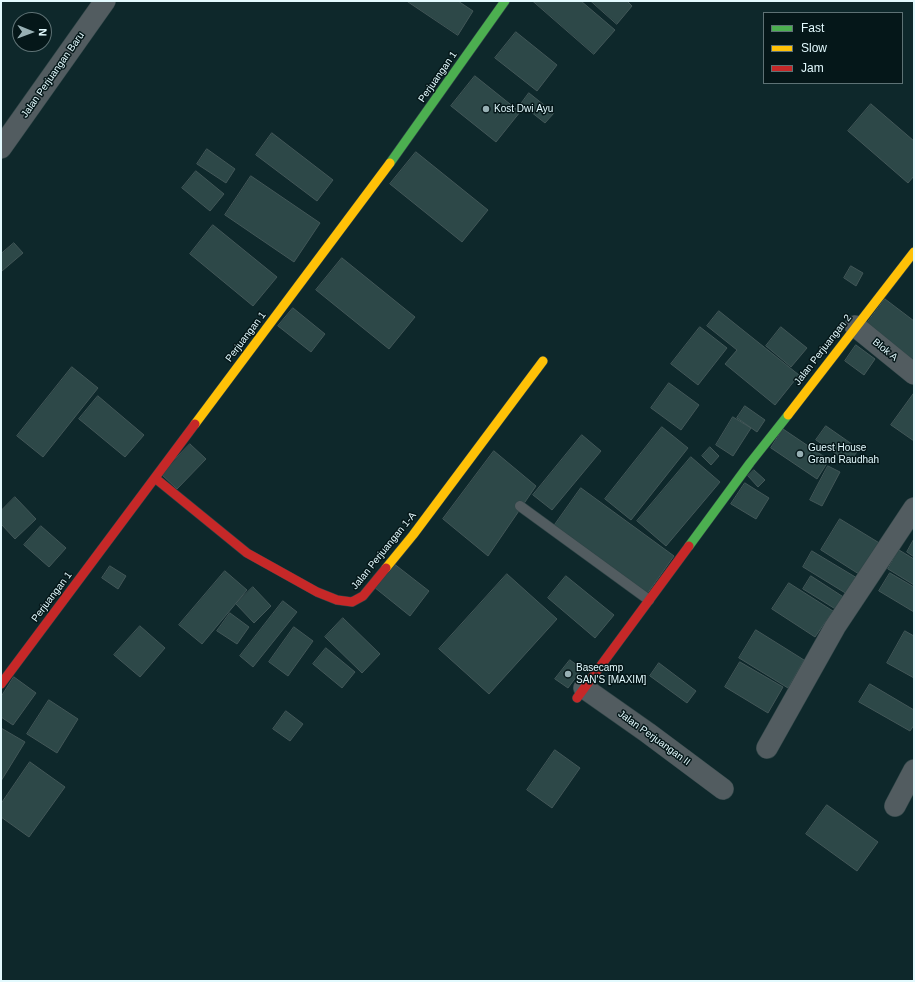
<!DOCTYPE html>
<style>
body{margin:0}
#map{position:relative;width:915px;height:982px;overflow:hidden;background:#0e282b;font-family:Arial,sans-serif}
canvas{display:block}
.frame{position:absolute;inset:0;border:2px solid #e3fafe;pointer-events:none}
.legend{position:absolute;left:763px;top:12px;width:140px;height:72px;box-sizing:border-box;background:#051719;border:1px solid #5e7275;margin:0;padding:5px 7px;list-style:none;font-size:12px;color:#e3fafe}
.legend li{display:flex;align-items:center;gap:8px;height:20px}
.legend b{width:20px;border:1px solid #5e7275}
.north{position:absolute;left:12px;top:12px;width:40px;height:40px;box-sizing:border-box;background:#051719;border:1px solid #5e7275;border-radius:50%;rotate:91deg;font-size:11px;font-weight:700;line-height:16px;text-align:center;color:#e3fafe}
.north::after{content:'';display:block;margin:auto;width:14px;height:18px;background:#98b0b4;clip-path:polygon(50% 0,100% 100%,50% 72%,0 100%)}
</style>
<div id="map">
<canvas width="915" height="982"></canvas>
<div class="frame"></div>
<ul class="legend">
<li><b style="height:5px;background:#4caf50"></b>Fast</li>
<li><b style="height:5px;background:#ffc107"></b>Slow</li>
<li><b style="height:5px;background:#c62828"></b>Jam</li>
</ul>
<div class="north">N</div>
</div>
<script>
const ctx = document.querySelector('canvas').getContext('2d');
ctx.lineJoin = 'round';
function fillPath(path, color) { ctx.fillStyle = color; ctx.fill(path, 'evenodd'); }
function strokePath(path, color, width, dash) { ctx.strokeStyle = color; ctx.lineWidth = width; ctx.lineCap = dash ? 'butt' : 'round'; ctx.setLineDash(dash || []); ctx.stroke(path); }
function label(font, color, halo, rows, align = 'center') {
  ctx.font = font + ' Arial,sans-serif'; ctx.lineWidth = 3; ctx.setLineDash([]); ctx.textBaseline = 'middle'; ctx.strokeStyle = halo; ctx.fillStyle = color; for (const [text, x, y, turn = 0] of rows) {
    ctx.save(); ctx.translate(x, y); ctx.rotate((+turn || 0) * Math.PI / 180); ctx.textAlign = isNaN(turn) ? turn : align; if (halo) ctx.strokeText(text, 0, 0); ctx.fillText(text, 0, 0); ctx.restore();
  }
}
const building = new Path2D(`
 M407,1h51l15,10 -15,24z
 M533,1h48l34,29 -21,24z
 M591,1h36l5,5 -15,18z
 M516,32l41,33 -20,26 -42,-33z
 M475,76l45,36 -24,30 -45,-36z
 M529,93l25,20 -9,10 -24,-19z
 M871,104l43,37v35l-6,7 -60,-52z
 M272,133l61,47 -16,21 -61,-46z
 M207,149l28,20 -9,14 -29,-19z
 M416,152l72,58 -26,32 -72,-58z
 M196,171l28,23 -14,17 -28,-23z
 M251,176l69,47 -26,39 -69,-47z
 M213,225l64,52 -24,29 -63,-52z
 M14,243l9,10 -21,18 -1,-2v-15z
 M342,258l73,59 -26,32 -73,-59z
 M851,266l12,7 -7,13 -12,-8z
 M885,299l29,22v48l-52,-39z
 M293,308l32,26 -14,18 -33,-26z
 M719,311l80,64 -24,30 -50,-41 12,-14 -30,-24z
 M700,327l27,21 -29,37 -27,-21z
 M781,327l26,21 -16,19 -25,-21z
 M856,345l19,14 -11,16 -19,-14z
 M72,367l26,21 -55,69 -26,-21z
 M669,383l30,22 -18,25 -30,-22z
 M914,393v48l-23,-16z
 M98,396l46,39 -19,22 -46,-38z
 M745,406l20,14 -8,12 -20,-14z
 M733,417l18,11 -18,28 -17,-11z
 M826,426l33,23 -10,14 -33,-23z
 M662,427l26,21 -57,72 -26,-21z
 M783,429l46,31 -12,19 -46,-31z
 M582,435l19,16 -49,59 -19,-15z
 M190,444l16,15 -29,30 -16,-15z
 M710,447l9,9 -8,9 -9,-9z
 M494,451l42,35 -48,70 -45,-37z
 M691,457l29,25 -54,64 -29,-25z
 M828,466l12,6 -18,34 -12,-6z
 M754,470l11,10 -7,7 -10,-11z
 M745,483l24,15 -13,21 -25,-15z
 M581,488l93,68 -27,38 -93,-68z
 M15,497l21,22 -21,20 -14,-15v-13z
 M840,519l41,25 -19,32 -41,-26z
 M41,526l25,22 -17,19 -25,-22z
 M914,539v18l-7,-5z
 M899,550l15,9v26l-26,-16z
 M812,551l45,27 -10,16 -44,-27z
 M393,563l36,28 -19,25 -36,-29z
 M110,566l16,10 -8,13 -16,-11z
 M225,571l22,19 -45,54 -23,-19z
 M890,573l24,14v25l-35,-21z
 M507,574l50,45 -68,75 -50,-45z
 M566,576l48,39 -19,23 -47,-40z
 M811,576l34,22 -8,12 -34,-21z
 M789,583l44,28 -18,26 -43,-28z
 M253,587l18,19 -17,17 -18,-19z
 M283,601l14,11 -44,55 -13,-11z
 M230,613l19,14 -12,17 -20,-13z
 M343,618l37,36 -18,19 -37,-36z
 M140,626l25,22 -25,29 -26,-22z
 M294,627l19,14 -25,35 -19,-14z
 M756,630l48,30 -16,28 -49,-30z
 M905,631l9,5v42l-27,-15z
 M326,648l29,24 -13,16 -29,-24z
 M570,660l12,9 -14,19 -13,-9z
 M740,662l43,25 -15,26 -43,-26z
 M659,663l37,28 -9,12 -37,-27z
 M14,677l22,16 -23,32 -12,-8v-20z
 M870,684l44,26v15l-4,6 -51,-29z
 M49,700l29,19 -21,34 -30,-19z
 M286,711l17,13 -13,17 -17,-12z
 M1,728l24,14 -24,39z
 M555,750l25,18 -28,40 -25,-18z
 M30,762l35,25 -36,50 -28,-20v-13z
 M827,805l51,37 -21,29 -51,-37z`);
fillPath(building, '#2d4848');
strokePath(building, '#435758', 1);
const lane = new Path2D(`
 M520,506l129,94`);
const street = new Path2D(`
 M1,148l104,-147
 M855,326l59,48
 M584,688l64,45 75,56
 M767,748l68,-121 79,-119
 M895,806l19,-36`);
const fast = new Path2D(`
 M390,163l115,-162
 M689,546l61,-83 38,-48`);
const slow = new Path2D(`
 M788,415l126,-163
 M195,424l195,-261
 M386,568l27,-33 130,-174`);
const jam = new Path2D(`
 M155,478l92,75 70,39 20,8 15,2 11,-6 23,-28
 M1,684l194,-260
 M577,698l112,-152`);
strokePath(lane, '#2e4446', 11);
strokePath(street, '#2e4446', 22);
strokePath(fast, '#2e4446', 10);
strokePath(slow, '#2e4446', 10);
strokePath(jam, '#2e4446', 10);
strokePath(lane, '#525c60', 10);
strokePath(street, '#525c60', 21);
strokePath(fast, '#4caf50', 9);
strokePath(slow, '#ffc107', 9);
strokePath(jam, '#c62828', 9);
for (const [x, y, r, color] of [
 [486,109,4,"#98b0b4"],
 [800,454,4,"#98b0b4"],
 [568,674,4,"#98b0b4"]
]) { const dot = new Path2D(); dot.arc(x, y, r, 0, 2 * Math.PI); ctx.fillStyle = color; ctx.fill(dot); strokePath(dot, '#051719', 1.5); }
label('10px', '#e3fafe', '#051719', [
 ["Jalan Perjuangan Baru",53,75,-55],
 ["Perjuangan 1",438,77,-55],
 ["Perjuangan 1",246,337,-53],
 ["Jalan Perjuangan 2",823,350,-52],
 ["Blok A",885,350,39],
 ["Jalan Perjuangan 1-A",384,551,-51],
 ["Perjuangan 1",52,597,-53],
 ["Jalan Perjuangan II",654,738,36]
]);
label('10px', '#e3fafe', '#051719', [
 ["Kost Dwi Ayu",494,109],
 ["Guest House",808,448],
 ["Grand Raudhah",808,460],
 ["Basecamp",576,668],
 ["SAN'S [MAXIM]",576,680]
], 'left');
</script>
